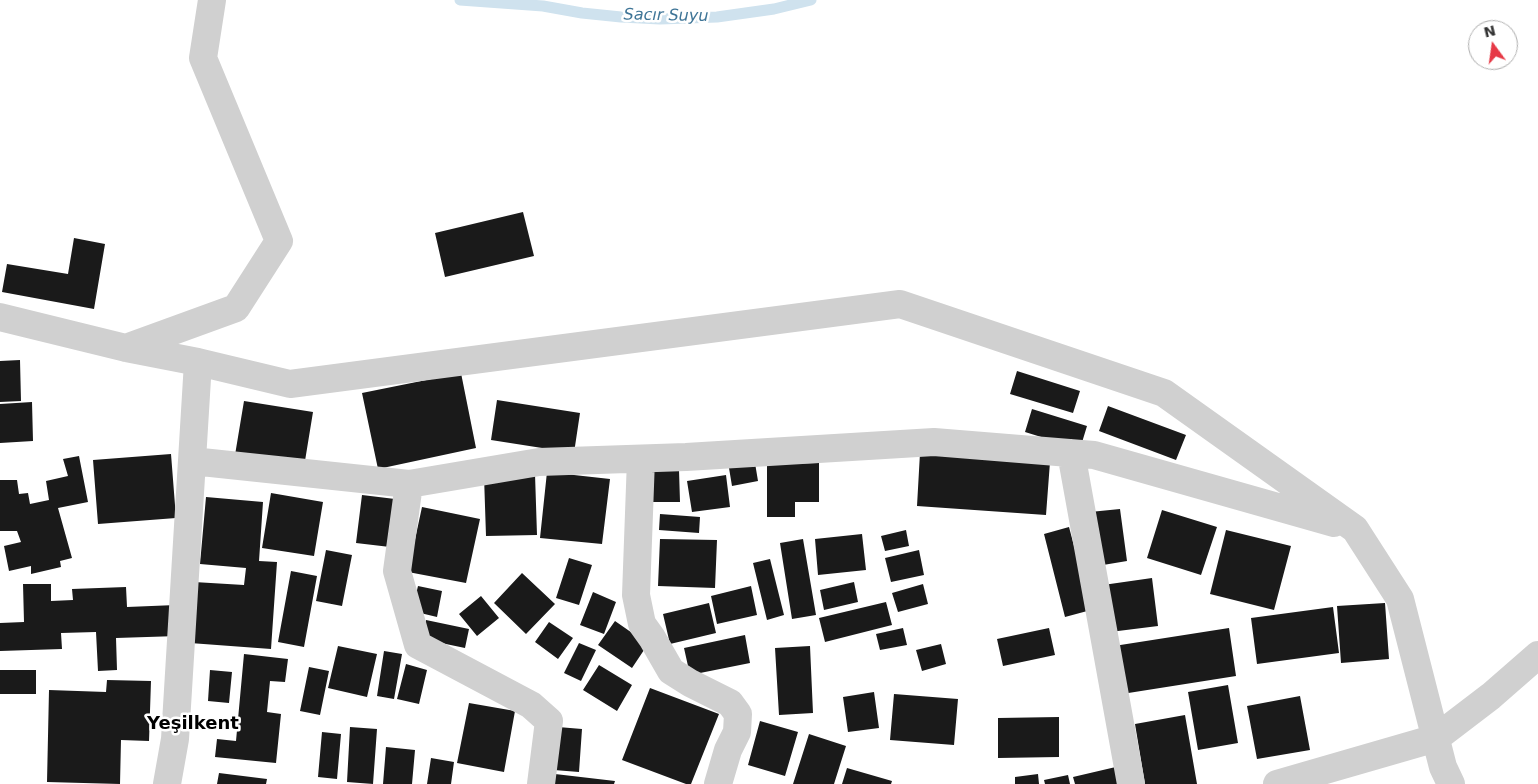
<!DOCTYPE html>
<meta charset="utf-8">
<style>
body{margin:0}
#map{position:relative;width:1538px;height:784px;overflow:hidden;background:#fff;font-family:"DejaVu Sans",sans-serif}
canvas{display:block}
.north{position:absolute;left:1468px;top:20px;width:50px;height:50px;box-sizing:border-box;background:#fff;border:1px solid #adadad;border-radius:50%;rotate:346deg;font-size:14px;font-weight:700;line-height:20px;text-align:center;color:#333}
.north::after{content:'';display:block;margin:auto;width:18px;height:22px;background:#e63946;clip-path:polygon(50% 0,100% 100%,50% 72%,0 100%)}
</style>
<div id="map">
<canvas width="1538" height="784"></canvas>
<div class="north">N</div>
</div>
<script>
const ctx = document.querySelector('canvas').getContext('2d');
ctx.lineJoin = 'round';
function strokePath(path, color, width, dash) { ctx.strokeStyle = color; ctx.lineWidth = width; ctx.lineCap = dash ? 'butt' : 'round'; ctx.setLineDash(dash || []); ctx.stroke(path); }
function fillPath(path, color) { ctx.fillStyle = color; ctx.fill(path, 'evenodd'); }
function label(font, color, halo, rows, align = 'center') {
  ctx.font = font + ' "DejaVu Sans",sans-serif'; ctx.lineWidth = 5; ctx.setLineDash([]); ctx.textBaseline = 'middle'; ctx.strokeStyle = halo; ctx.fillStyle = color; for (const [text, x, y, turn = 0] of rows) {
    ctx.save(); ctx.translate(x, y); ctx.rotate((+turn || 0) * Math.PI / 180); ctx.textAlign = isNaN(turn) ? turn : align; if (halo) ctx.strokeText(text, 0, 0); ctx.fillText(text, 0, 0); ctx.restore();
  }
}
strokePath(new Path2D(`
 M460,0l83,6 39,7 39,4 39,2 57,-2 57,-8 37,-9`), '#cfe2ee', 11);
fillPath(new Path2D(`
 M523,212l11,44 -89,21 -10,-44z
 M74,238l31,6 -11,65 -92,-17 5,-28 61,10z
 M20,360l1,41 -21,1v-41z
 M1017,371l63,20 -7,22 -63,-19z
 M461,373l15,75 -98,21 -16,-76z
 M497,400l83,13 -6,40 -83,-13z
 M244,401l69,11 -9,55 -69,-12z
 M32,402l1,39 -33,2v-39z
 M1108,406l78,29 -10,25 -77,-29z
 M1032,409l55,17 -7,23 -55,-17z
 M920,453l130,9 -4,53 -129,-9z
 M171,454l5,64 -78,6 -5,-64z
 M79,456l9,46 -30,6 14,50 -12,3 1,6 -30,7v-8l-22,5 -5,-25 17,-4 -4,-11h-17v-51h17l2,14 9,-1 2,11 19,-4 -3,-19 22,-5 -5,-17z
 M754,457l4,24 -26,5 -4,-24z
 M819,463v39h-24v15h-28v-53z
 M679,470l1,32h-27l-1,-31z
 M547,472l63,7 -8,65 -62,-6z
 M535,474l2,61 -51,1 -2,-60z
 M726,475l4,32 -38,5 -5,-31z
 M271,493l52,9 -9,54 -52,-8z
 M362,495l33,4 -5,48 -34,-4z
 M206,497l57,5 -4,59 18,1 -6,87 -81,-6 4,-61 50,3 2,-17 -46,-4z
 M422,507l58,12 -14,64 -58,-11z
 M1120,509l7,52 -30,5 -7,-54z
 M1162,510l55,17 -16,48 -54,-17z
 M660,514l40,3 -1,16 -40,-3z
 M1069,527l22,83 -26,7 -21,-83z
 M906,530l3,16 -24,5 -4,-15z
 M1226,530l65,16 -17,64 -64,-16z
 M862,534l4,36 -48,5 -3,-36z
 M660,539l57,1 -2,48 -57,-2z
 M803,539l13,76 -24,4 -12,-76z
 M326,550l26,5 -10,51 -26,-5z
 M919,550l5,25 -33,7 -6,-24z
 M569,558l23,7 -13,40 -23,-7z
 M770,559l14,56 -17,5 -14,-57z
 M291,571l26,5 -13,71 -26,-5z
 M522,573l33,31 -29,30 -32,-31z
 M1152,578l6,48 -48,6 -7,-47z
 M854,582l4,20 -34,8 -4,-20z
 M23,584h28v17l22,-1 -1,-11 54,-2 1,20 49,-2 2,31 -62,2 1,32 -19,1 -2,-39 -35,1 1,16 -62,2v-28l24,-1z
 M923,584l5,20 -30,8 -6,-19z
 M418,586l24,5 -5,26 -25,-6z
 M751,586l6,29 -40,9 -6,-28z
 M593,592l23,10 -12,32 -24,-9z
 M481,596l18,22 -22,18 -18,-22z
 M886,602l6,23 -67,17 -6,-24z
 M709,603l7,30 -46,11 -7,-30z
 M1385,603l4,56 -48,4 -4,-57z
 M1333,607l6,46 -82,11 -6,-46z
 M426,620l43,9 -4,19 -43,-9z
 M615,621l33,23 -16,24 -34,-23z
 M549,622l24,16 -15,21 -23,-17z
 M903,628l4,17 -27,5 -4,-16z
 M1049,628l6,27 -52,11 -6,-27z
 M1229,628l7,48 -114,18 -8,-48z
 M745,635l5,28 -60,12 -6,-27z
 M579,643l17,7 -15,31 -17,-8z
 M941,644l5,20 -24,7 -6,-21z
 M338,646l39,8 -10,43 -39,-9z
 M810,646l3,67 -34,2 -4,-67z
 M384,651l18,3 -8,45 -17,-3z
 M244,654l44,5 -3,23 -15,-1 -3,31 14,2 -5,49 -61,-6 2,-18 19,2z
 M406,664l21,6 -8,34 -22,-5z
 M599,665l33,20 -15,26 -34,-21z
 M309,667l20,4 -9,44 -20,-4z
 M0,670h36v24h-36z
 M210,670l22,2 -3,31 -21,-2z
 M107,680l44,1 -2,60 -28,-1 -1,44 -73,-2 2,-92 57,2z
 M1228,685l10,58 -40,7 -10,-58z
 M650,688l69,26 -28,70h-5l-64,-24z
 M874,692l5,36 -31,4 -5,-35z
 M894,694l64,5 -4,46 -64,-5z
 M1300,696l10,54 -53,9 -10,-53z
 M469,703l46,8 -11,61 -47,-9z
 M1185,715l12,69h-52l-10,-60z
 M1059,717v40l-61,1v-40z
 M760,721l38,11 -13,44 -37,-11z
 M350,727l27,2 -4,55 -26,-2z
 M558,727l24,2 -3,43 -25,-2z
 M322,732l19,2 -4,45 -19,-2z
 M809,734l37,12 -12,38h-41z
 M386,747l29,3 -3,34h-29z
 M431,758l23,4 -3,22h-24z
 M1120,766l4,18h-49l-2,-7z
 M847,768l45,13 -1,3h-49z
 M219,773l48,6 -1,5h-49z
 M555,774l60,7 -1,3h-60z
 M1038,774l1,10h-24v-7z
 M1068,775l2,9h-25l-1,-4z`), '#1a1a1a');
strokePath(new Path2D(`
 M0,317l126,31 72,14 92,22 610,-80 264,89 191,136 45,70 43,168 8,17
 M126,348l110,-40 43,-67 -76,-183 9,-58
 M1071,453l60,331
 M641,459l-5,136 6,29 10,14 19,33 19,12 40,20 8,11 -1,18 -9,18 -10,34
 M192,461l217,23 130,-22 147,-5 248,-15 160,13 240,68
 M409,484l-12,87 21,74 113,60 18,16 -8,63
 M167,784l8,-45 23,-377
 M1277,784l159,-46 55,-42 47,-41`), '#d0d0d0', 28);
label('italic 16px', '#3f7597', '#fff', [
 ["Sacır Suyu",666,16,1]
]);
label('bold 18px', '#000', '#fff', [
 ["Yeşilkent",193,724]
]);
</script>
